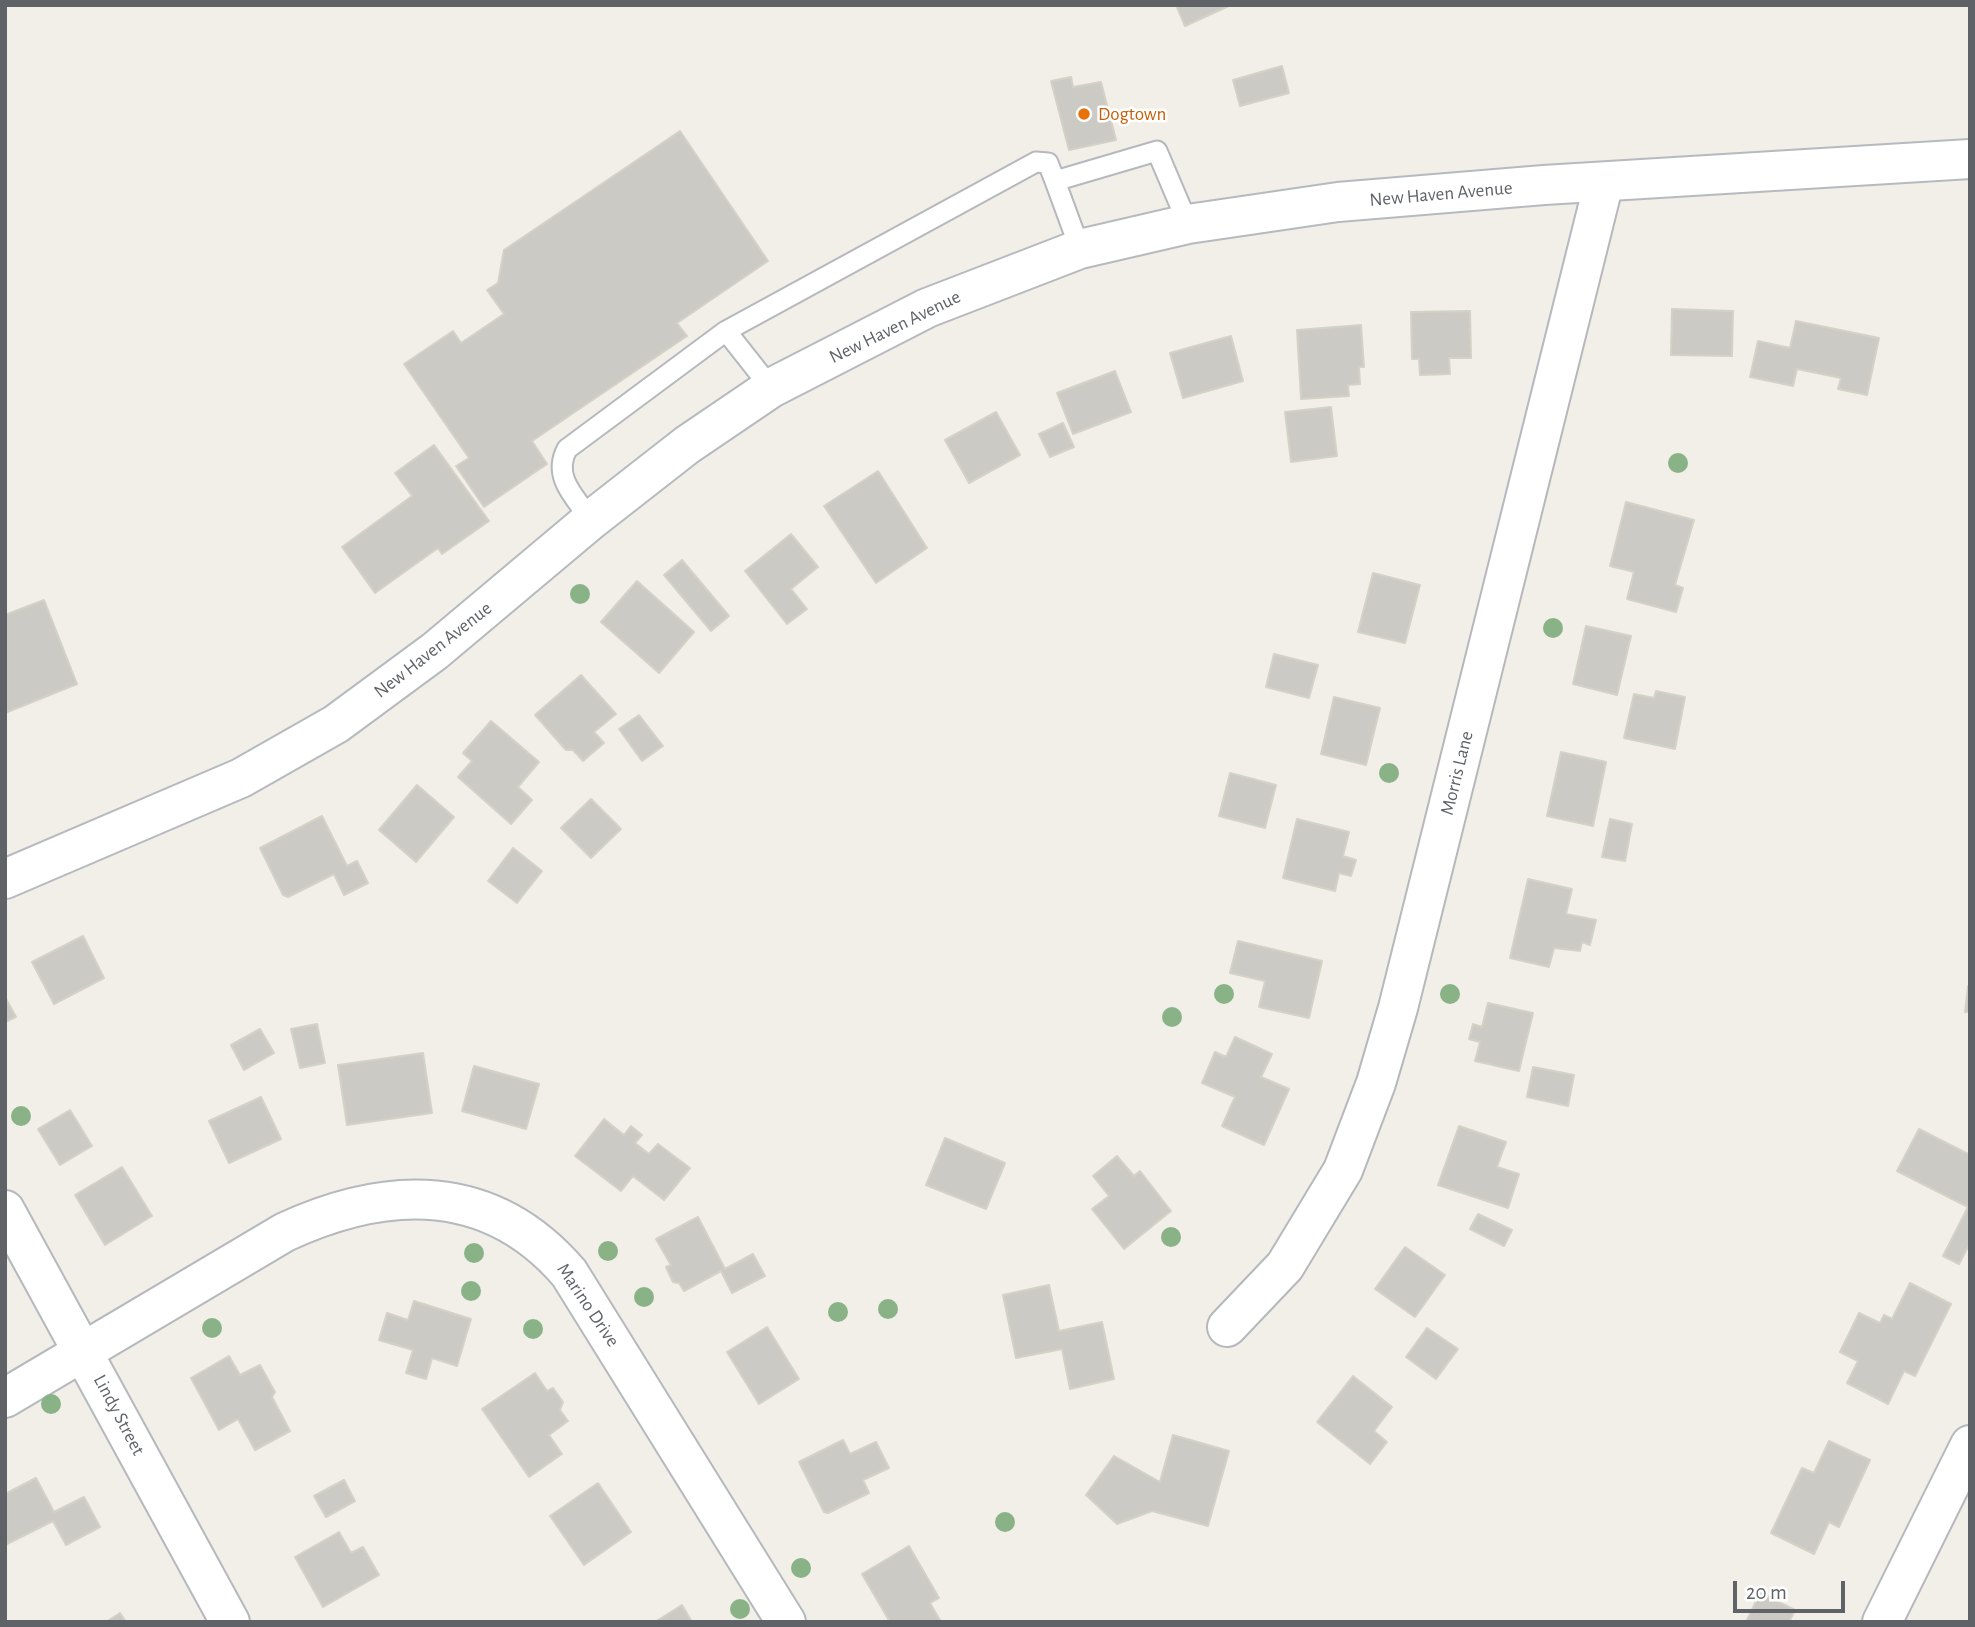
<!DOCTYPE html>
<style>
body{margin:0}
#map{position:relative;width:1975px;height:1627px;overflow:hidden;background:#f1efe8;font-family:"Alegreya Sans",sans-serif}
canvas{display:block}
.frame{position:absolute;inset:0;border:7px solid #5f6368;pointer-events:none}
.scale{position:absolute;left:1733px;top:1581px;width:112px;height:32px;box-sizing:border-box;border:4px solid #5f6368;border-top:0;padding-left:9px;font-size:21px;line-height:24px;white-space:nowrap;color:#5f6368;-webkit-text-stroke:5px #fff;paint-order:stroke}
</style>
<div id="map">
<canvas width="1975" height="1627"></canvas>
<div class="frame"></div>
<div class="scale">20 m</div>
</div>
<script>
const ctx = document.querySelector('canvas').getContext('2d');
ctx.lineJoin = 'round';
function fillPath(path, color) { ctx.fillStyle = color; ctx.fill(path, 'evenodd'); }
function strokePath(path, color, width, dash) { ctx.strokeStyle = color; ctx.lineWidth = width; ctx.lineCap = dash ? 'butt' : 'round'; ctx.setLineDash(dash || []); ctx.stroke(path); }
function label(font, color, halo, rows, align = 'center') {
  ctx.font = font + ' "Alegreya Sans",sans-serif'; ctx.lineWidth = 5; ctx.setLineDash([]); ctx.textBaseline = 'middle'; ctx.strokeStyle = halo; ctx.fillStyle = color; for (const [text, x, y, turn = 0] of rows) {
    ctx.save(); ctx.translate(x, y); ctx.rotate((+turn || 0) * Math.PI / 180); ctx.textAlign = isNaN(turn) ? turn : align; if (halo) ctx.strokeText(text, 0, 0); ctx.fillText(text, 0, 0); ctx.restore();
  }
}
const building = new Path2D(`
 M1176,5h55l-46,21z
 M1282,66l7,27 -49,13 -7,-26z
 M1071,77l2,10 28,-5 15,58 -47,10 -18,-69z
 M680,131l88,130 -91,62 10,13 -155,105 15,23 -63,43 -28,-41 13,-8 -65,-94 49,-33 8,12 43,-29 -17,-24 11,-7 6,-33z
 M1672,309l61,2 -1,45 -61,-1z
 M1470,311l1,47h-22l1,16 -30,1 -1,-16h-7l-1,-47z
 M1796,321l83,17 -12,57 -29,-6 3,-11 -44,-9 -4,17 -43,-9 8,-36 32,7z
 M1361,325l3,42h-5l1,17 -12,1 1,11 -48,3 -4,-69z
 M1231,336l12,45 -60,17 -13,-45z
 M1115,371l16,41 -58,22 -16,-41z
 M1331,407l6,49 -46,6 -6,-50z
 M996,412l24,43 -51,28 -24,-43z
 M1063,423l11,24 -24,10 -11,-23z
 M434,445l55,76 -47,33 -4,-6 -63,45 -33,-46 70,-51 -17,-23z
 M878,471l49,77 -51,35 -52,-77z
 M1626,502l68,18 -19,65 8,3 -7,24 -49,-13 7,-27 -24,-6z
 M791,534l27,33 -27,22 16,20 -20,15 -42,-53z
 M682,560l47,56 -18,15 -47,-56z
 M1373,573l47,12 -15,58 -47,-11z
 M637,581l57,51 -35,41 -58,-51z
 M44,600l33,84 -72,29v-98z
 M1586,626l45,10 -14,59 -44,-11z
 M1274,654l44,11 -9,33 -43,-11z
 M581,675l35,39 -22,18 10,11 -21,18 -10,-11h-7l-31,-35z
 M1656,691l29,6 -10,52 -51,-11 10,-44 20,4z
 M1334,697l46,11 -14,57 -45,-11z
 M639,715l24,31 -21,15 -23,-32z
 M491,721l48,41 -21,25 14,13 -21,24 -53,-47 14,-16 -9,-8z
 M1561,752l45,10 -13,64 -46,-10z
 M1230,773l46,12 -11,43 -46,-12z
 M417,785l37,32 -38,45 -37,-32z
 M591,799l30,30 -30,29 -30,-30z
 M322,816l25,50 10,-5 11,22 -24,12 -10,-21 -46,23 -5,-2 -23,-47z
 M1297,819l52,13 -6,24 13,4 -5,16 -12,-3 -4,18 -52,-13z
 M1610,819l22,5 -7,37 -23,-4z
 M513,848l29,23 -25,32 -29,-22z
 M1528,879l44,10 -6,25 30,6 -6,25 -8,-3 -2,9 -26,-3 -5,19 -39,-9z
 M83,936l21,42 -50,26 -22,-42z
 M1238,941l84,20 -13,57 -50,-11 6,-26 -35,-8z
 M1968,986h2v26h-5z
 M5,997l11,20 -11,5z
 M1488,1003l45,10 -14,58 -44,-10 5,-19 -11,-3 4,-15 9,3z
 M317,1024l8,39 -25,5 -9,-39z
 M260,1029l14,24 -30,17 -13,-25z
 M1235,1037l37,17 -11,23 28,12 -25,56 -42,-19 13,-29 -33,-14 13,-31 11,5z
 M423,1053l9,60 -85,12 -9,-60z
 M474,1066l65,18 -13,45 -64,-18z
 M1533,1067l41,8 -6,31 -41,-9z
 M261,1097l20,42 -52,24 -20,-42z
 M70,1110l22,36 -32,19 -22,-36z
 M604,1119l20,16 7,-9 11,9 -7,8 14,11 9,-10 32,24 -26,32 -31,-24 -12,15 -46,-35z
 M1459,1126l47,16 -9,25 22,7 -11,34 -70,-23z
 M1919,1129l51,26v88l-11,21 -16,-8 25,-49 -71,-36z
 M945,1138l60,25 -19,46 -60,-24z
 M1117,1156l17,20 6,-5 31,40 -47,38 -32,-40 17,-13 -16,-20z
 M122,1167l30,49 -47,29 -30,-50z
 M1478,1214l34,16 -8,16 -34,-17z
 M698,1217l27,52 28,-15 12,22 -33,17 -11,-22 -37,20 -5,-8 -6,-1 -7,-15 5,-2 -15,-26z
 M1405,1247l40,28 -30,42 -40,-28z
 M1910,1283l41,21 -36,72 -11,-5 -16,33 -41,-21 11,-22 -18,-9 19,-39 21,10 4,-8 8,4z
 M1049,1285l10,46 43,-9 12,57 -44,10 -8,-40 -46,9 -13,-63z
 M414,1301l57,18 -14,47 -25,-8 -6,21 -20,-6 7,-23 -34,-10 8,-27 21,7z
 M767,1327l32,52 -40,25 -32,-52z
 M1427,1328l31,21 -22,30 -30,-22z
 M229,1356l11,19 20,-10 15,27 -3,5 18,34 -35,19 -17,-31 -19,11 -28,-52z
 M535,1373l12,18 6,-3 10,14 -3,8 8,11 -19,14 13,19 -33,23 -47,-68z
 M1353,1376l39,31 -18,24 13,11 -17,22 -53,-42z
 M1173,1435l56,16 -21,75 -56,-15 -35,13 -31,-29 28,-39 46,26z
 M843,1440l7,14 26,-12 13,26 -26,12 6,13 -41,20 -4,-1 -25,-50z
 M1829,1441l41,19 -31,67 -10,-5 -15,32 -43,-21 31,-65 12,5z
 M36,1478l18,34 30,-15 16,30 -34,18 -13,-24 -48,24v-51z
 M344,1480l11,21 -29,16 -12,-21z
 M598,1483l33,49 -47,33 -34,-49z
 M339,1532l12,21 12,-6 16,28 -56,32 -28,-50z
 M909,1546l30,52 -9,5 11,19h-51l-28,-48z
 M1760,1593l35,17 -6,12h-43z
 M682,1605l10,17h-37z
 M120,1613l6,9h-20z`);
fillPath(building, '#cccac5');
strokePath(building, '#d6d1c6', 2);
const lane = new Path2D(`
 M1080,249l-25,-68 102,-30 31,73
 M726,331l45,57
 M591,520c-16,-23 -39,-43 -24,-71l159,-118 310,-169 12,1 7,18`);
const street = new Path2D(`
 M5,1210l225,412
 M1227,1327l58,-61 58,-96 33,-87 22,-75 206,-826
 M5,1398l280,-166c102,-47 205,-51 284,41l217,349
 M1882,1622l88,-177`);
const secondary = new Path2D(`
 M5,879l236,-101 95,-54 99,-73 156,-131 96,-75 84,-57 156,-80 153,-59 108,-25 150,-22 206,-17 426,-26`);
strokePath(lane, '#b5b8bc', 23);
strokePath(street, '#b5b8bc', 42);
strokePath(secondary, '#b6babf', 42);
strokePath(lane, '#fff', 19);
strokePath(street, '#fff', 38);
strokePath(secondary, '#fff', 38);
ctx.fillStyle = '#89b387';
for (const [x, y] of [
 [1678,463],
 [580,594],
 [1553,628],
 [1389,773],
 [1224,994],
 [1450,994],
 [1172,1017],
 [21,1116],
 [1171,1237],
 [608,1251],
 [474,1253],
 [471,1291],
 [644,1297],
 [888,1309],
 [838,1312],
 [212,1328],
 [533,1329],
 [51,1404],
 [1005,1522],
 [801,1568],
 [740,1609]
]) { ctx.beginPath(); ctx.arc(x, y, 10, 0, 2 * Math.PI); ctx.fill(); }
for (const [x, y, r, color] of [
 [1084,114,7,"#e8710a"]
]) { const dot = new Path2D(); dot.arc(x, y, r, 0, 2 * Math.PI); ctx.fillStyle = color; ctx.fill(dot); strokePath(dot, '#fff', 2.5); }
label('19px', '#c56008', '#fff', [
 ["Dogtown",1098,114]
], 'left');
label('19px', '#5f6368', '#fff', [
 ["New Haven Avenue",1441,194,-5],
 ["New Haven Avenue",895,327,-26],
 ["New Haven Avenue",433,650,-38],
 ["Morris Lane",1457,773,-76],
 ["Marino Drive",588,1305,56],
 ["Lindy Street",119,1415,62]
]);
</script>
